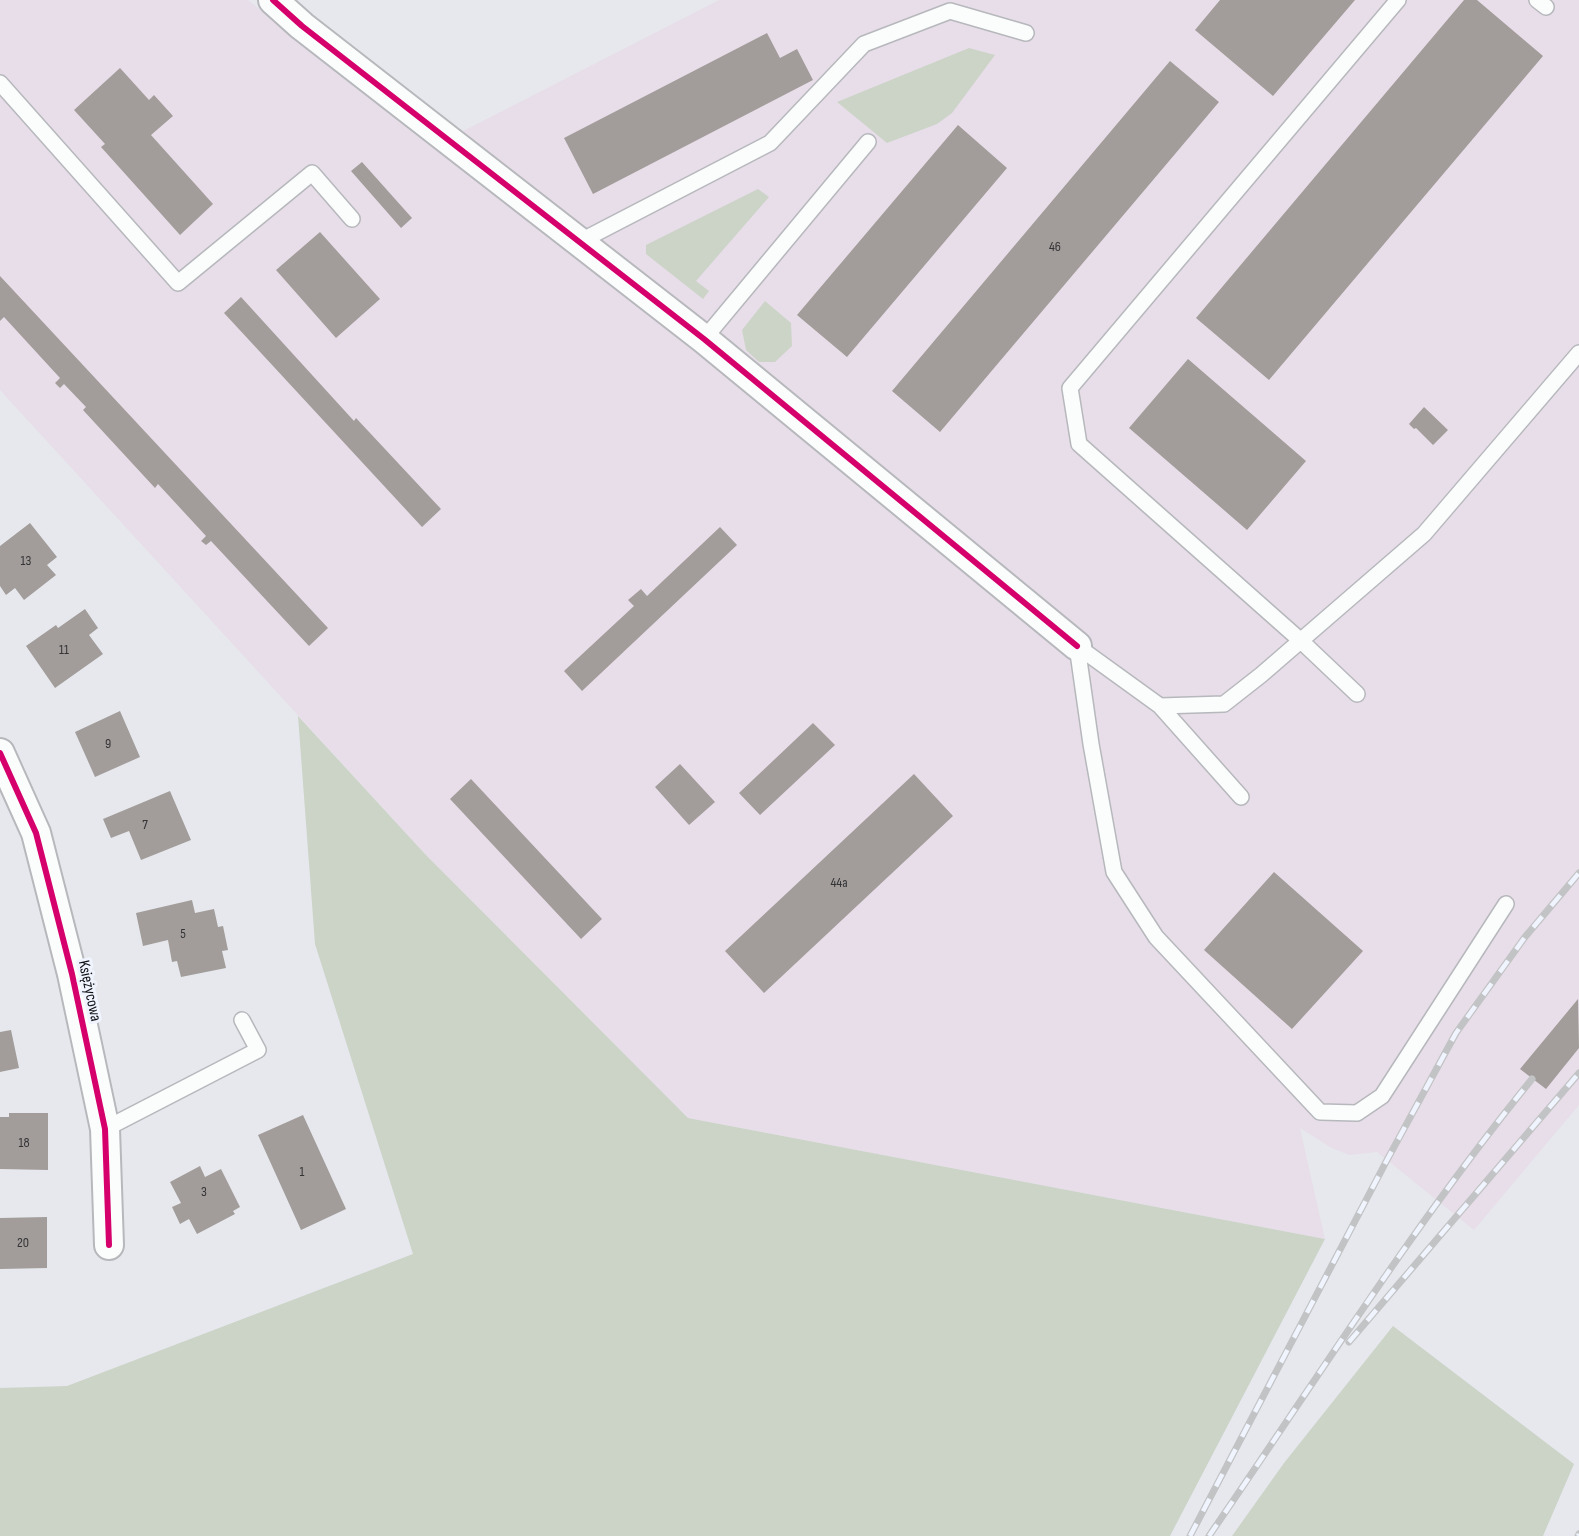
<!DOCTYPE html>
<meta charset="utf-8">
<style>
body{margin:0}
canvas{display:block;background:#e6e8ed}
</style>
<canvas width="1579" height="1536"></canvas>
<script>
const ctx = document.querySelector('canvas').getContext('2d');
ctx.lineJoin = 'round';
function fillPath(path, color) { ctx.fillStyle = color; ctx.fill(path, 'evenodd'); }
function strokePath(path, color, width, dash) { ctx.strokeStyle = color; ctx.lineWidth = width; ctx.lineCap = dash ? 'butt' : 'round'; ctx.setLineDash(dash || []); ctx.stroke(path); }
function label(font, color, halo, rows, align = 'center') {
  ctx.font = font + ' "Sofia Sans Condensed",sans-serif'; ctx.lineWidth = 6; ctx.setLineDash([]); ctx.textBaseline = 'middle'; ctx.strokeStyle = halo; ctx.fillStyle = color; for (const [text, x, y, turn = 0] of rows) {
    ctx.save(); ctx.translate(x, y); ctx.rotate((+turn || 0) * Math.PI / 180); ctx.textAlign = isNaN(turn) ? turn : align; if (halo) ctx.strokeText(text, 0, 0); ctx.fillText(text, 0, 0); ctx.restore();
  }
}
fillPath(new Path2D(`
 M0,0h248l184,147 287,-147h860v1105l-105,125 -97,-78 -28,3 -19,-8 -30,-19 25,111 -637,-121 -263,-264 -425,-464z`), '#e8dee9');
fillPath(new Path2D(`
 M969,48l26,7 -43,58 -15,11 -50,19 -50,-41z
 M758,189l11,8 -73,84 13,10 -6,8 -57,-45v-9z
 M765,301l26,22 1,23 -17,16h-16l-13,-12 -4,-20z
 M298,716l127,138 263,264 637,121 -155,297h-1170v-148l67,-2 346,-132 -98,-310z
 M1393,1326l181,138 -31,72h-311l52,-73z`), '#ccd4c8');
fillPath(new Path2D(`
 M1220,0h135l-82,96 -78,-66z
 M1464,0h13l66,56 -274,324 -73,-62z
 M767,33l13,25 17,-9 16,31 -220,114 -29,-56z
 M1170,61l49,41 -279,330 -48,-41z
 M120,68l29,32 5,-5 19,21 -22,19 62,69 -33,31 -79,-88 4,-3 -31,-34z
 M958,125l49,43 -160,189 -50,-42z
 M362,162l50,56 -11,10 -50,-57z
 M320,232l60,67 -44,39 -60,-68z
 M0,276l328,352 -19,18 -98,-105 -5,4 -5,-4 5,-5 -48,-52 -3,4 -72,-78 3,-3 -22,-23 -4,4 -5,-5 5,-5 -56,-61 -4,4z
 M241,297l113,124 2,-3 85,91 -19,18 -198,-214z
 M1188,359l118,102 -59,69 -118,-102z
 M1424,407l24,23 -15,15 -17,-17 -2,1 -5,-5z
 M30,523l27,34 -10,8 9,10 -32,25 -9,-12 -9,7 -6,-9v-40z
 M720,527l17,18 -155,146 -18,-20 70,-65 -6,-6 13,-11 6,7z
 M85,609l13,19 -9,7 14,19 -48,34 -29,-42 30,-21 2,3z
 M120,711l20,46 -45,20 -20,-45z
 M813,723l22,22 -75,70 -21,-22z
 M680,764l35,38 -26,23 -34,-38z
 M914,774l39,42 -189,177 -39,-42z
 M471,779l131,140 -21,20 -131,-140z
 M170,791l21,49 -50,20 -12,-29 -18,7 -8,-19z
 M1274,872l89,79 -71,78 -88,-79z
 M192,900l3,13 19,-4 4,18 5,-1 5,24 -6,1 4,17 -45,9 -4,-16 -5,1 -4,-22 -25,6 -7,-33z
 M1578,999l1,49 -33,41 -26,-20z
 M11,1030l8,38 -19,4v-40z
 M9,1113h39v57l-48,-1v-52h9z
 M303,1115l43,94 -45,21 -43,-95z
 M200,1166l5,11 16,-8 19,38 -7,4 2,3 -38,20 -8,-15 -9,5 -8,-17 9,-4 -11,-21z
 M47,1217v51l-47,1v-51z`), '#a29d9a');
const lane = new Path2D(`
 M1537,0l9,7
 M0,83l178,200 134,-110 40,46
 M579,242l191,-99 94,-99 86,-33 76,22
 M704,339l164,-197
 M1077,646l14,98 23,128 42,65 164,175 37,1 25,-17 124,-192
 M1077,646l83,60 81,91
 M1357,694l-57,-54 -221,-196 -9,-56 328,-388
 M1160,706l64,-2 37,-29 163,-141 155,-181
 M105,1129l153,-79 -16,-30`);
const street = new Path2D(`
 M273,0l29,26 402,313 373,307
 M0,753l36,80 36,141 33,155 4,116`);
strokePath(lane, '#b6b8bc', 18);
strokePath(street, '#b6b8bc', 32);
strokePath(lane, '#fbfcfc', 15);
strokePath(street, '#fbfcfc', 28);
const rail = new Path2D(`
 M1349,1342l230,-269
 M1190,1536l197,-376 69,-127 69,-96 54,-64
 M1209,1536c106,-154 205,-312 323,-457
 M1578,1536l1,-2`);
strokePath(rail, '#c2c3c4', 7);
strokePath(rail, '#f0f4fe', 4.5, [14]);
strokePath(new Path2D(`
 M273,0l29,26 402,313 373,307
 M0,753l36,80 36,141 33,155 4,116`), '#d6006c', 6);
label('14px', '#343336', null, [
 ["46",1055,247],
 ["13",26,561],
 ["11",64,650],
 ["9",108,744],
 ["7",145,825],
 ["44a",839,883],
 ["5",183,934],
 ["18",24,1143],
 ["1",302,1172],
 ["3",204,1192],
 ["20",23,1243]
]);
label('16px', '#0f1014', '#f0f4fe', [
 ["Księżycowa",89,991,78]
]);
</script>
